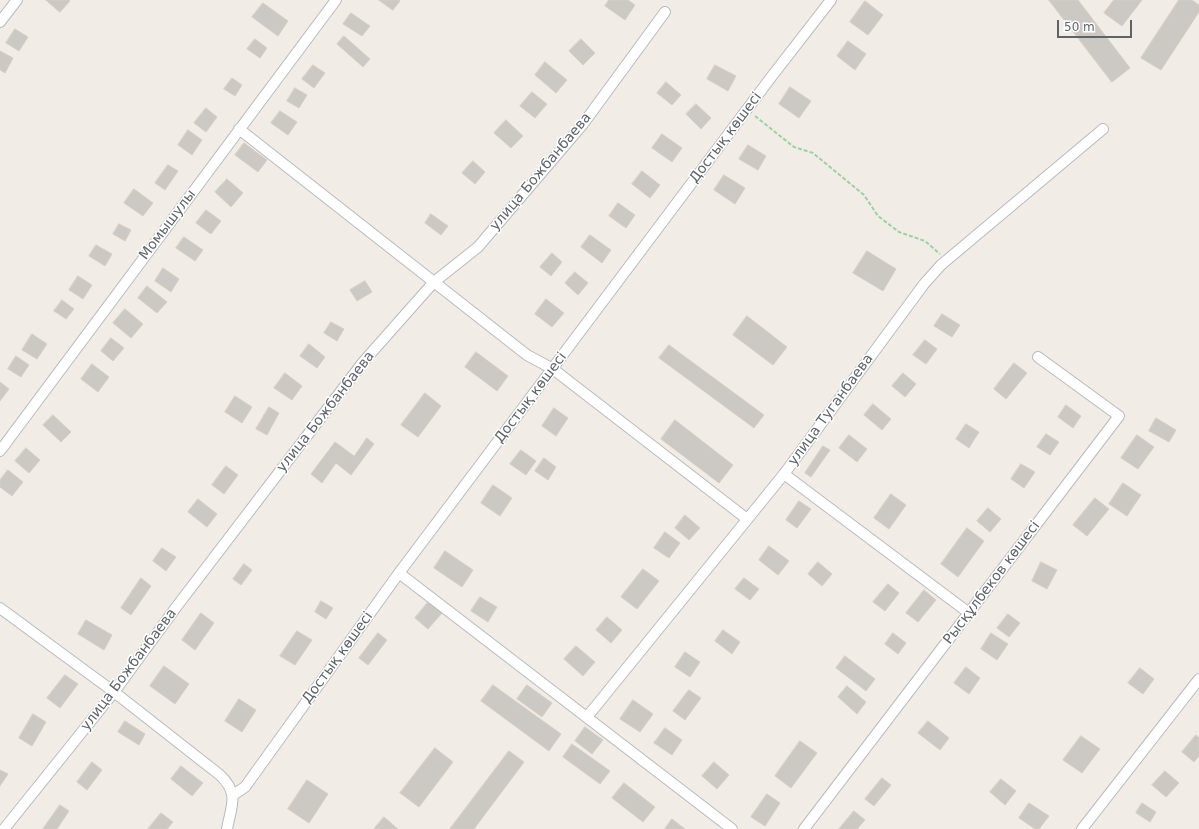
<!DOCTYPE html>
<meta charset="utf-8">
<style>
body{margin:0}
#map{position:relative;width:1199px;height:829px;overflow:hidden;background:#f1ede6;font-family:"DejaVu Sans",sans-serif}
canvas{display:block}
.scale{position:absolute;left:1057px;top:20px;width:75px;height:18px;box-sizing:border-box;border:2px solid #5e6368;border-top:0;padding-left:5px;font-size:12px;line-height:14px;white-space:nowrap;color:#5e6368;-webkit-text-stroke:3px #fff;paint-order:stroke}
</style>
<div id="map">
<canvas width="1199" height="829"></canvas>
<div class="scale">50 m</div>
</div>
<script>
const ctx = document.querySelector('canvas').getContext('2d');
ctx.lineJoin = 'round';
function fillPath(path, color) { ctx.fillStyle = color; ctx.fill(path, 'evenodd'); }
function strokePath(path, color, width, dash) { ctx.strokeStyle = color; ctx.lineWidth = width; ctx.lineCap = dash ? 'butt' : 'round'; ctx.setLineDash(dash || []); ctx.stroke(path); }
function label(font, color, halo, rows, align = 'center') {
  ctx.font = font + ' "DejaVu Sans",sans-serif'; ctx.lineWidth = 3; ctx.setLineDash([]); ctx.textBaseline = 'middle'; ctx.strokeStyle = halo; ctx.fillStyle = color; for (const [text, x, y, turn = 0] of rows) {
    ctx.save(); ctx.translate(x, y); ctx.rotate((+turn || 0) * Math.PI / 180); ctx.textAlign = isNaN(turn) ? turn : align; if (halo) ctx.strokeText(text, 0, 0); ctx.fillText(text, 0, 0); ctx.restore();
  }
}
const building = new Path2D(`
 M46,0h23l1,1 -10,11z
 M379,0h20l1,1 -7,9z
 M609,0h19l7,5 -10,15 -20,-14z
 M1049,0h29l52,68 -18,14z
 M1114,0h28l-20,26 -18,-13z
 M1179,0h13l7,5v7l-38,58 -20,-12z
 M865,1l18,14 -15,20 -18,-13z
 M263,3l25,18 -10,15 -26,-19z
 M351,13l19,13 -8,10 -19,-12z
 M15,29l13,8 -9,14 -13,-8z
 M344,36l26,23 -7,8 -26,-23z
 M255,39l12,9 -7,10 -13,-9z
 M581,39l14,14 -12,12 -14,-14z
 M848,41l18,13 -11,16 -18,-14z
 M0,51l13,7 -8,15 -5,-3z
 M545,62l22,18 -11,13 -21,-18z
 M313,65l12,8 -11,15 -12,-9z
 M715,65l21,11 -8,15 -21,-12z
 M232,78l10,7 -7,11 -11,-7z
 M666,82l15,13 -9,10 -15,-12z
 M790,87l21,14 -12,17 -20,-14z
 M295,88l12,7 -8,13 -12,-7z
 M532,92l15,12 -12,14 -15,-12z
 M696,104l15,14 -10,11 -15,-15z
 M206,108l11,9 -11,15 -12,-9z
 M280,111l17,11 -9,13 -17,-12z
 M506,120l17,16 -12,12 -17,-15z
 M188,130l14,10 -10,15 -14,-10z
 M662,134l20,14 -10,14 -20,-14z
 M244,143l23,17 -9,12 -23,-17z
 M748,145l18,11 -8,14 -19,-11z
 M473,161l12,11 -10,12 -13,-11z
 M168,165l10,6 -13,19 -10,-7z
 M642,171l18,14 -10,13 -18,-14z
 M724,175l21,13 -10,16 -21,-14z
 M227,179l16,14 -12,14 -16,-15z
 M134,189l19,14 -10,13 -19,-13z
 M618,203l17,12 -9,13 -17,-12z
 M206,210l15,11 -10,13 -15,-11z
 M431,214l17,12 -7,9 -16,-12z
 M119,224l12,6 -6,11 -12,-7z
 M590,235l21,15 -9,13 -21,-16z
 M184,237l19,13 -8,11 -19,-13z
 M96,245l16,9 -7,12 -16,-10z
 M867,251l29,18 -13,22 -30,-18z
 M552,253l10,9 -11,14 -11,-9z
 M163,268l16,11 -8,13 -16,-11z
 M575,272l13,11 -10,12 -13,-12z
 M78,276l14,9 -9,14 -14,-9z
 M365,281l7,11 -15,9 -7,-11z
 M147,286l20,16 -10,11 -19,-15z
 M546,299l18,14 -12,14 -17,-13z
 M62,300l12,9 -8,10 -12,-8z
 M125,309l18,15 -12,14 -18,-15z
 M942,314l18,11 -8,12 -18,-11z
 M747,316l40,31 -14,18 -40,-30z
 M331,322l13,7 -7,12 -13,-8z
 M32,334l15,10 -10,15 -15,-9z
 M111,338l13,10 -11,13 -12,-10z
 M925,340l12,9 -11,15 -13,-9z
 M309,344l16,13 -8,11 -17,-12z
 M669,345l95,70 -10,13 -95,-70z
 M476,352l32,24 -11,15 -32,-24z
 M16,356l13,9 -8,12 -13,-8z
 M1014,363l13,10 -21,26 -12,-10z
 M92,364l17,13 -11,15 -17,-13z
 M285,373l17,13 -10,14 -18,-12z
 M903,373l13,11 -11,13 -13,-11z
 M0,382l9,7 -9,12z
 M425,393l16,13 -23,31 -17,-12z
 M235,396l17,11 -10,16 -17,-11z
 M873,404l18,15 -9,11 -18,-15z
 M1066,405l15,11 -8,12 -15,-11z
 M269,407l10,6 -12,22 -11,-6z
 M554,408l14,10 -12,18 -14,-10z
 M53,415l18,17 -10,10 -18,-17z
 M1156,418l20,12 -7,12 -20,-11z
 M675,420l58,45 -14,18 -58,-44z
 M966,424l13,8 -10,16 -13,-9z
 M1046,434l13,8 -9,13 -13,-8z
 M849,435l18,14 -10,13 -18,-14z
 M1137,435l17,12 -16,22 -17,-11z
 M367,438l7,6 -23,31 -15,-12 -14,20 -11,-9 24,-32 19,14z
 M823,446l7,4 -19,27 -6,-4z
 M26,448l14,12 -11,13 -14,-12z
 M521,450l15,11 -10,14 -16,-11z
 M544,458l12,9 -8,13 -13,-9z
 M1021,464l14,8 -11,16 -13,-9z
 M226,466l12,9 -14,19 -12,-9z
 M8,470l15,12 -11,14 -12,-9v-7z
 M1123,483l18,12 -14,21 -18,-12z
 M493,485l19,13 -12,18 -19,-13z
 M891,494l15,11 -17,24 -15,-11z
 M1095,498l14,11 -22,27 -14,-11z
 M198,499l19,15 -10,13 -19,-15z
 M799,501l12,8 -14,19 -11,-8z
 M988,508l13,11 -11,13 -13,-11z
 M685,515l15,13 -11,12 -14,-12z
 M967,528l17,13 -26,36 -17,-13z
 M665,532l15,11 -11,15 -15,-10z
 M769,546l20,15 -11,14 -19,-15z
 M162,548l14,9 -10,14 -13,-10z
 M445,551l28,19 -11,17 -28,-19z
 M818,562l14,12 -10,12 -14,-12z
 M1041,562l16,8 -10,19 -15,-8z
 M244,564l8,6 -11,15 -8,-6z
 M643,569l16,12 -22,28 -16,-12z
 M141,578l10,8 -20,29 -10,-7z
 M744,578l15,11 -9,11 -15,-11z
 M888,584l11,9 -14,18 -12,-9z
 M924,590l12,10 -18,22 -12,-9z
 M480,597l17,10 -9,15 -17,-11z
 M321,601l12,7 -7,11 -11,-7z
 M429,601l13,12 -14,16 -13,-11z
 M201,613l13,10 -19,27 -13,-10z
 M1008,614l12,9 -11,14 -12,-9z
 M607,617l15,13 -11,13 -15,-13z
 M86,620l26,15 -8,15 -26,-16z
 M723,630l17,12 -8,12 -17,-13z
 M297,631l15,9 -17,25 -15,-9z
 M378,633l9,7 -19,25 -9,-7z
 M893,633l13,10 -8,11 -13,-10z
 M991,633l17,11 -11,16 -16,-11z
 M576,646l19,16 -12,14 -19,-17z
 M685,652l15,10 -10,15 -15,-10z
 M845,656l30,23 -9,12 -30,-23z
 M164,666l25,18 -14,20 -25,-18z
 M966,667l14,11 -11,16 -15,-11z
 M1140,668l14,11 -11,15 -15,-11z
 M65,675l13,9 -18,24 -13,-10z
 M493,685l68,49 -12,17 -68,-50z
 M527,685l25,18 -10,14 -25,-18z
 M847,686l19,16 -9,12 -19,-17z
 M689,690l12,8 -16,22 -12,-9z
 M239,699l17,11 -14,22 -17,-11z
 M633,700l20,14 -13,18 -20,-13z
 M33,714l13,8 -14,24 -13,-8z
 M125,721l20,13 -6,11 -21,-13z
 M928,721l21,17 -9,12 -22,-17z
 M585,727l18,13 -11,14 -17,-13z
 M665,728l17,12 -10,15 -18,-12z
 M1196,735l3,3v18l-5,6 -12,-10z
 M1081,736l19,13 -18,24 -19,-13z
 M800,741l17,12 -26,35 -16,-12z
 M572,744l38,27 -10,13 -37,-27z
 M435,748l18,14 -34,45 -19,-14z
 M509,751l15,11 -50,67h-24z
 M92,762l10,8 -15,20 -10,-8z
 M714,762l15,13 -12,14 -15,-13z
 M181,766l22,17 -11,13 -21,-17z
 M0,770l8,4 -8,12z
 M1165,771l14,12 -13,14 -14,-12z
 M882,778l9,7 -17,21 -9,-7z
 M1001,779l15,12 -11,14 -15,-13z
 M307,780l21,14 -19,29 -21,-14z
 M624,783l31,24 -12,15 -31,-24z
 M767,794l13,9 -15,23 -14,-9z
 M1029,803l20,13 -10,13h-4l-16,-11z
 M1142,803l14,9 -6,10 -14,-9z
 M60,805l9,6 -12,18h-14z
 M854,811l11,9 -8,9h-18z
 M161,813l12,9 -6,7h-19z
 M384,817l14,12h-24z
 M672,819l13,10h-20z`);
fillPath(building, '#ccc8c3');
strokePath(building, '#d7cec4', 1);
const minor = new Path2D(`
 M0,22l17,-22
 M239,129l288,226 26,14 194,150
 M0,451l336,-451
 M784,474l185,139
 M399,573l333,256
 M0,608l114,84 106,83c20,19 11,31 7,54
 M587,717l197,-243 140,-190 17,-19 162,-136
 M233,795l12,-8 154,-214 373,-497 59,-76
 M4,829l110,-137 63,-86 187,-245 70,-79 44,-35 105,-123 82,-112
 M804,829l315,-413 -81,-59
 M1082,829l117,-150`);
strokePath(minor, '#b7babe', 12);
strokePath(new Path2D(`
 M755,116l39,31 19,6 51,42 14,21 21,16 26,9 15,13`), '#9cd1a4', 2, [4, 2]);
strokePath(minor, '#fff', 10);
label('14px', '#5e6368', '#fff', [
 ["Достық көшесі",726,138,-53],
 ["улица Божбанбаева",541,172,-50],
 ["Момышулы",168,225,-53],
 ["Достық көшесі",531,398,-53],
 ["улица Туганбаева",831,410,-54],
 ["улица Божбанбаева",326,412,-52],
 ["Рысқұлбеков көшесі",992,583,-53],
 ["Достық көшесі",338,658,-54],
 ["улица Божбанбаева",129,670,-53]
]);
</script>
